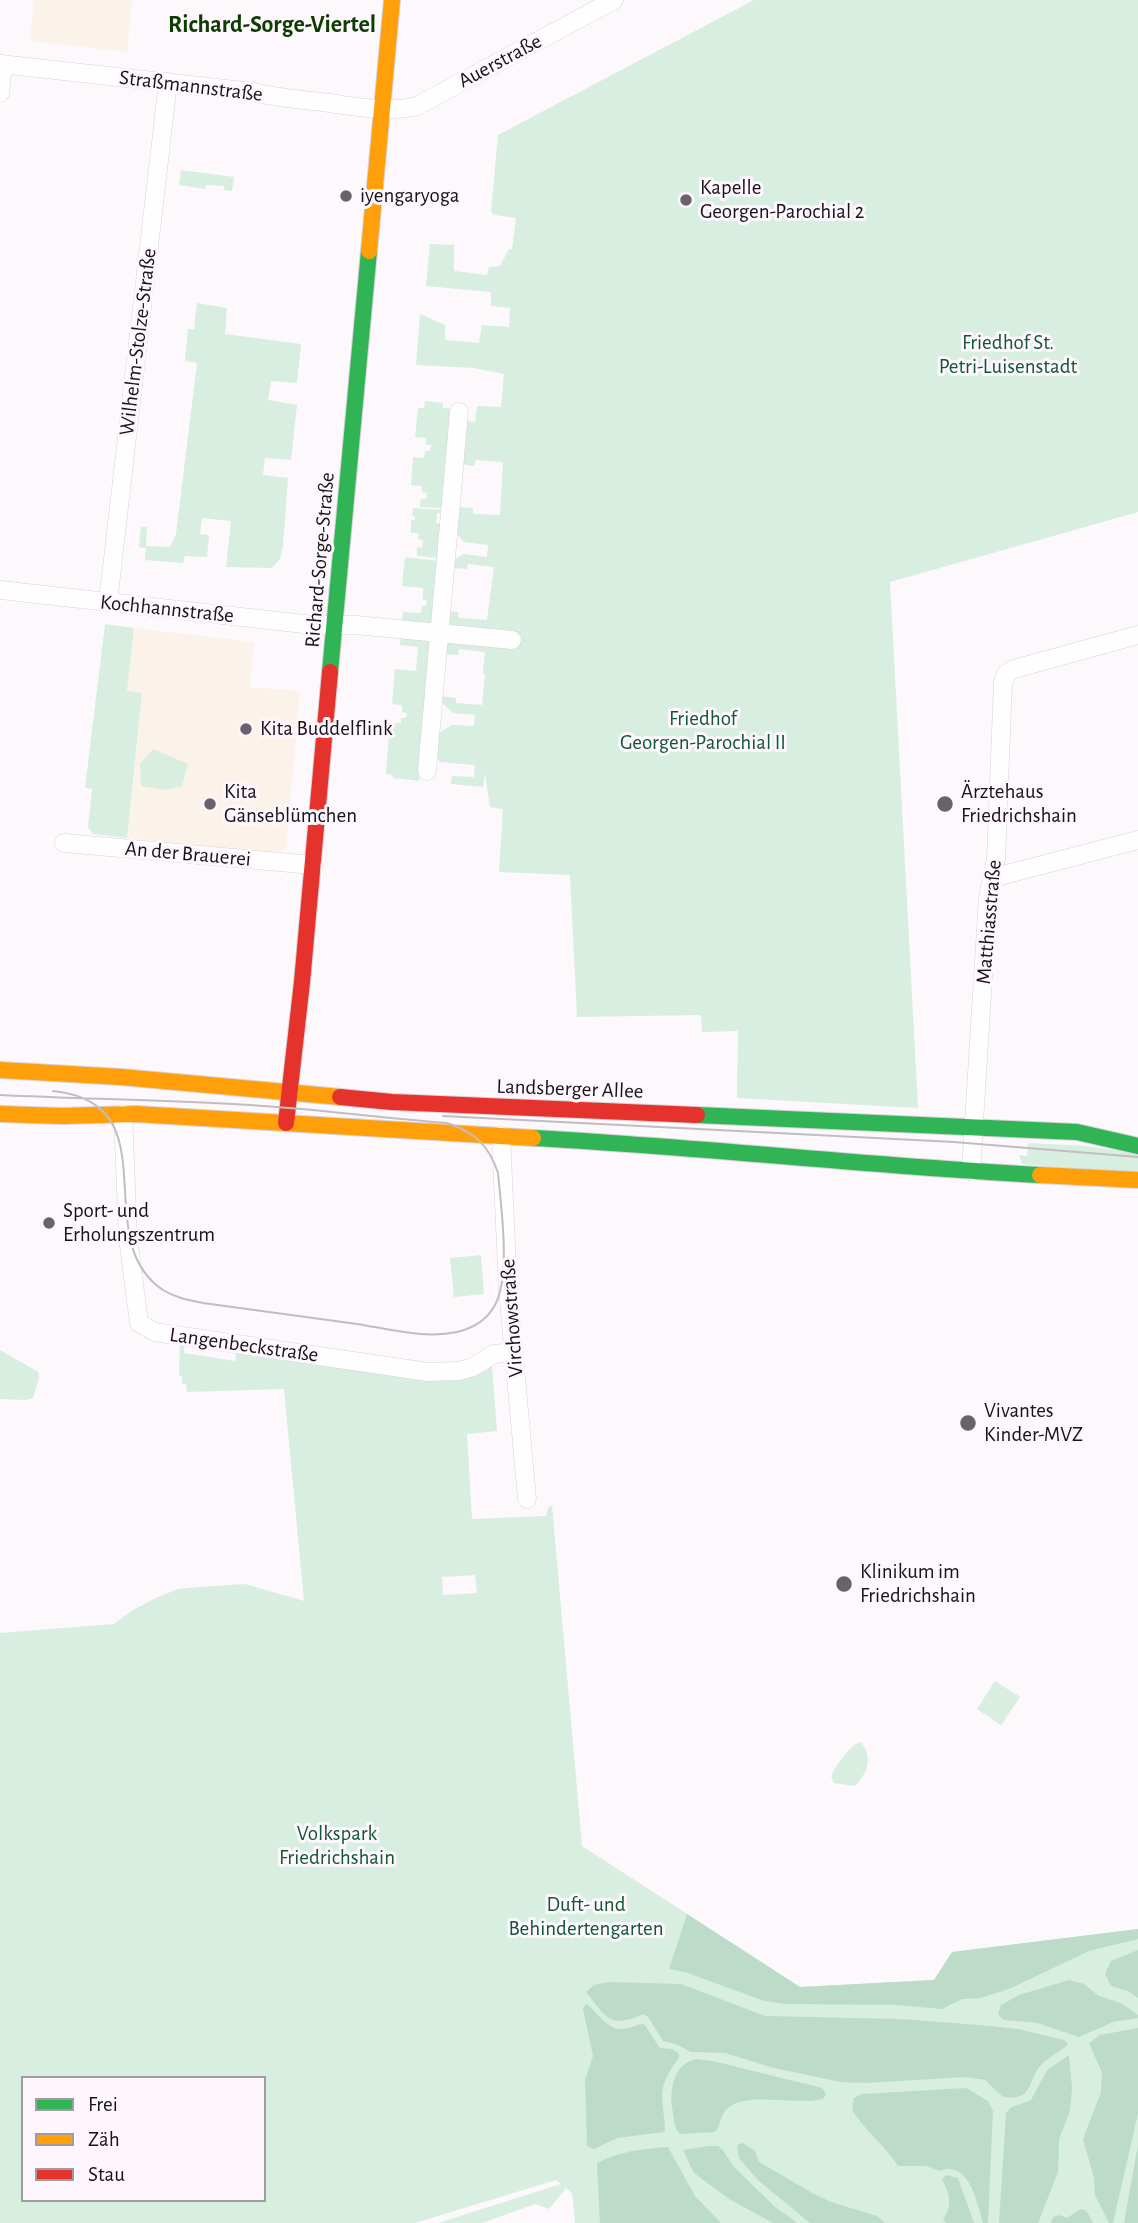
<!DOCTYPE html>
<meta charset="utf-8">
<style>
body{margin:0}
#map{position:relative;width:1138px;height:2223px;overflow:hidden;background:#fcf8fc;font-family:"Alegreya Sans",sans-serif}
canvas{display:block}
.legend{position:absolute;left:21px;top:2076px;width:245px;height:126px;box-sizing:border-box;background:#fdf7fd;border:2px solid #a19ca1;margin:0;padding:9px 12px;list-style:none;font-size:21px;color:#181318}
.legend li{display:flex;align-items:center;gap:14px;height:35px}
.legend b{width:35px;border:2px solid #a19ca1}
</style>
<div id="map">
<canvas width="1138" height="2223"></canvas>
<ul class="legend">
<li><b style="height:9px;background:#30b455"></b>Frei</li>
<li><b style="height:9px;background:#ff9f0a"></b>Zäh</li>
<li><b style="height:9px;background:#e5322d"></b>Stau</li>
</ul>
</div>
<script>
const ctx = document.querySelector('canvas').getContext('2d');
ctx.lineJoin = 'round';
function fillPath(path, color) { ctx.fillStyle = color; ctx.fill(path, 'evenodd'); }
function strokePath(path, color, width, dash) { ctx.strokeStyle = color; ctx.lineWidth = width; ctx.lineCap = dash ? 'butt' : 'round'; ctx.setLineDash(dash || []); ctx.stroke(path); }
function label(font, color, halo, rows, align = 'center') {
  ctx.font = font + ' "Alegreya Sans",sans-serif'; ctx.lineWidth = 6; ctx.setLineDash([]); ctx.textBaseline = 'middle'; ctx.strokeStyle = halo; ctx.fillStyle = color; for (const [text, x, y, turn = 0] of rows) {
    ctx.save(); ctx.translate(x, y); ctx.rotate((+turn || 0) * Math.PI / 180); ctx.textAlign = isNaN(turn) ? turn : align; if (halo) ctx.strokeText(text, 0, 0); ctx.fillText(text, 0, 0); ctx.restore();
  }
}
fillPath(new Path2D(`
 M34,0h98l-5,52 -97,-11z
 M134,628l120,14 -4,45 50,4 -14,157 -10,6 -149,-16 15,-144 -15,-2z`), '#fbf2e9');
fillPath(new Path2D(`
 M754,0h384v512l-248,70 28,526 -181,-10 1,-67 -36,1 -1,-17 -124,2 -7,-142 -71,-3 4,-63 -13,-2 -5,-34 -2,14 -32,-3 1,-8 22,1 1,-12 -35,-3 -5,-6 2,-22 15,-9 22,1 1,-11 -22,-2 -13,-12v-5l16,2v5l26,2 3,-31 -2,-1 2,-21 -26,-3 -1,6 -14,-1 2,-13 67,-9 -67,-7 2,-14 10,1v5l3,1 26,2 7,-53 -26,-3 -1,5 -15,-1v-7l12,-7 23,3 1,-12 -24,-3 -9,-10 2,-25 16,1v6l27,1 3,-53 -27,-2 -2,6 -13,-2 4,-43 10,1 2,-16 24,1 3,-33 -30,-6 -58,-3 4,-51 25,11v15l34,3 3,-18 27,2 1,-19 -19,-2v-14l-65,-6 4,-42 24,1v26l33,4 2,-8 11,-1 9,-17h3l4,-31 -21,-3 -4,-3 7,-77z
 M181,170l53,7 -2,14 -8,-1v-4l-18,-1 -1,4 -26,-4z
 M197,303l30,5 -2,26 76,10 -4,39 -26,-2 -3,19 29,5 -6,55 -26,-2 -2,17 25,3 -5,68 -3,13 -8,9 -46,-1 5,-46 -29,-3 -2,16 9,1 -2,22 -22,-1 -2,7 -38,-3 1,-12 -7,-1 2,-20h6l-1,19 24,1 6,-13 21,-171 -12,-2 3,-32h6z
 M425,401l18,2v5l9,1 -8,99 -24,-1 1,-8h5l1,-6 -5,-1v-6l-11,-1 2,-28 11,1 1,-7h5l1,-6h-5v-7l-11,-1 3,-29h6z
 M413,508l30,2v3h-6l-1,10 6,2 -3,33 -22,-2v-9l5,1 1,-8 -5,-1 1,-6h-8v-13h4v-4h-3z
 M405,557l34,4 -8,62 -29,-2 1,-9 18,1 1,-7h4l1,-6h-4v-12l-21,-2z
 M105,624l29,4 -7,63 15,2 -15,145 -34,-4 -5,-7 4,-38 -7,-1z
 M401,634l27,3 4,5 -13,139 -26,-3v-3l-7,-1 4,-51h11v-5h5l1,-5 -5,-1v-7l-10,-1 3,-35 21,2 2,-24 -18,-2z
 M153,749l35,15 -6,22 -16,4 -25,-4 -1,-22z
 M1028,1143l59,3 51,8v20l-116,-10 -3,-9 8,1z
 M481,1255l3,39 -30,3 -4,-39z
 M180,1341h5l-1,12 51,8 2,-13 247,21 8,-3 5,65 -30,3 5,85 74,-3 2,-8 4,-3 30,341 218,141 134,-7 18,-28 186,-23v294h-563l-3,-30 -6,-5 -17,21 -14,-5 -53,19h-44l123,-39 -5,-4 -141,43h-415v-590l114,-9 19,-14 25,-13 20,-8 22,-2 45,-3 59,17 -20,-212 -97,3 -1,-8h-4v-7l-3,-2zM475,1575l2,18 -34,2 -1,-18zM23,2078h241v122h-241z
 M0,1350l38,22 1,7 -6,19 -7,2 -26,-1z
 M995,1681l25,16 -19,28 -24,-16z
 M861,1742c12,15 7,31 -6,44l-21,-3 -3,-7c5,-10 19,-32 30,-34z`), '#d8eee0');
fillPath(new Path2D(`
 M687,1914l113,73 134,-7 18,-28 186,-23v10l-49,12 -80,38 -29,9 -18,1 -20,10 -46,-4 -109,-1 -23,-3 -79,-29 -16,-3z
 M1138,1950v48l-10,-7 -17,-5 -6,-12 6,-13z
 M1069,1980l15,4 15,12 22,7 17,12v3l-25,4 -34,15 -42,-14 -34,-3 -5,-6 3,-9 18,-10z
 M608,1982l73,2 84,32 136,3 90,7 27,3 46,11 4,4c-9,9 -23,14 -30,25 -12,18 -6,31 -35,28l-18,-17 -19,-3 -100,6 -25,-1 -67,-14 -49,-15 -34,-1 -13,-7 -15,-4 -15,-24 -5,-3c-33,15 -36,4 -57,-22l8,-7z
 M586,2004c12,7 20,26 36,25 8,0 15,-5 22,-5l16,24 12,1 7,5v4c-25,33 -15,38 -14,74l-48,6 -23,11 -7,-3 -2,-66 8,-24 -10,-47z
 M1138,2028v85l-25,110h-4l-14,-28 -1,-17 -11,-39 18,-47 1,-19 -13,-30 11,-8z
 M1069,2055l3,34 -2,22 -11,28 -1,33 -20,51h-39l7,-110 4,-5 21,-8 16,-30z
 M696,2059l17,2 109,27 4,6 -3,5c-26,7 -75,-8 -95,9 -8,6 -7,17 -13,24l-35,2c-6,-6 -6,-13 -7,-21 -4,-20 -1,-49 23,-54z
 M966,2088l22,13 5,10 -5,112h-5c-6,-21 -14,-64 -44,-52l-13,-5h-28c-13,-21 -33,-35 -46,-56l2,-12 8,-4z
 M743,2143l12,8 4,11 55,32 17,8 46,14 8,7h-75l-52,-43 -19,-22 -2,-13z
 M1138,2145v78h-14z
 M709,2146h9l5,4 10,16 41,40 23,17h-24l-44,-24 -35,-26 -11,-23z
 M668,2147l27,49 26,27h-121l-3,-60c23,-12 45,-14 71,-16z
 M946,2175l12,3 16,45h-28l-3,-4c10,-14 7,-24 -1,-39z
 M1081,2209l5,1 7,13h-42l2,-6 6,-2 8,3z`), '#bddbc9');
const street = new Path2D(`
 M0,64l253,28c25,6 51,8 76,11 29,4 59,10 88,3l197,-106
 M0,93l3,-29
 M0,590l313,35h43l156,15
 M108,602l60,-520
 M427,771l32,-359
 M64,843l249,22
 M992,878l146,-38
 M123,1114l5,124 11,85 16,9 273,40 31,-1 14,-4 21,-13 20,-2
 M501,1136l7,153 19,210
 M971,1171l17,-274 8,-38 7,-177 3,-8 8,-5 124,-34`);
const fast = new Path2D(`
 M330,672l39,-421
 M697,1115l380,17 61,14
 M533,1138c169,9 338,28 507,37`);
const slow = new Path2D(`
 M369,251l23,-251
 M0,1070l121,7 219,20
 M0,1114l62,2 74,-2 397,24
 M1040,1175l98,5`);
const jam = new Path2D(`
 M340,1097l52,5 305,13
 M286,1123l16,-141 28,-310`);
strokePath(street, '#d7d3d8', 19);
strokePath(fast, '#d7d3d8', 18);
strokePath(slow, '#d7d3d8', 18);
strokePath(jam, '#d7d3d8', 18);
strokePath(street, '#fffeff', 18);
strokePath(fast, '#30b455', 16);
strokePath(slow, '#ff9f0a', 16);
strokePath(jam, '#e5322d', 16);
strokePath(new Path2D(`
 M0,1095c83,4 167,5 250,10 66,4 131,13 197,18 27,9 42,22 51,50 3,34 13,102 -3,132 -8,15 -21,23 -38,27 -32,7 -68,-3 -100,-8 -51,-7 -102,-14 -154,-21 -14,-3 -27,-5 -40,-13 -77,-51 10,-187 -110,-199
 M443,1116l511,26 184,15`), '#c0bec0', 2);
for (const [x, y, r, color] of [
 [346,196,7,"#686368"],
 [686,200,7,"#686368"],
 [246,729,7,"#686368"],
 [210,804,7,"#686368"],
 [945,804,9,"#686368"],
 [49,1223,7,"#686368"],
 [968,1423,9,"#686368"],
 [844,1584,9,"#686368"]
]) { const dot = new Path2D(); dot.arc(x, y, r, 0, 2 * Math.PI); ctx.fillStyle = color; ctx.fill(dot); strokePath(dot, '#fdf7fd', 2.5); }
label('21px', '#181318', '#fdf7fd', [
 ["Auerstraße",500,61,-28],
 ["Straßmannstraße",191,86,7],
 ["Wilhelm-Stolze-Straße",138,342,-83],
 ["Richard-Sorge-Straße",320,560,-85],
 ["Kochhannstraße",167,609,6],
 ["An der Brauerei",188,854,5],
 ["Matthiasstraße",989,922,-85],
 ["Landsberger Allee",570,1089,2],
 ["Virchowstraße",512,1318,-94],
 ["Langenbeckstraße",244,1345,8]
]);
label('21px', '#181318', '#fdf7fd', [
 ["Kapelle",700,188],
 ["Georgen-Parochial 2",700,212],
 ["iyengaryoga",360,196],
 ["Kita Buddelflink",260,729],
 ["Kita",224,792],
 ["Gänseblümchen",224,816],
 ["Ärztehaus",961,792],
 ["Friedrichshain",961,816],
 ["Sport- und",63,1211],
 ["Erholungszentrum",63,1235],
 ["Vivantes",984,1411],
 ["Kinder-MVZ",984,1435],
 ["Klinikum im",860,1572],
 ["Friedrichshain",860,1596]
], 'left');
label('21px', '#125735', '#fdf7fd', [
 ["Friedhof St.",1008,343],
 ["Petri-Luisenstadt",1008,367],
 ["Friedhof",703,719],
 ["Georgen-Parochial II",703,743],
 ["Volkspark",337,1834],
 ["Friedrichshain",337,1858],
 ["Duft- und",586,1905],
 ["Behindertengarten",586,1929]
]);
label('bold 24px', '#0c3c01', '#fdf7fd', [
 ["Richard-Sorge-Viertel",272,25]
]);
</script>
